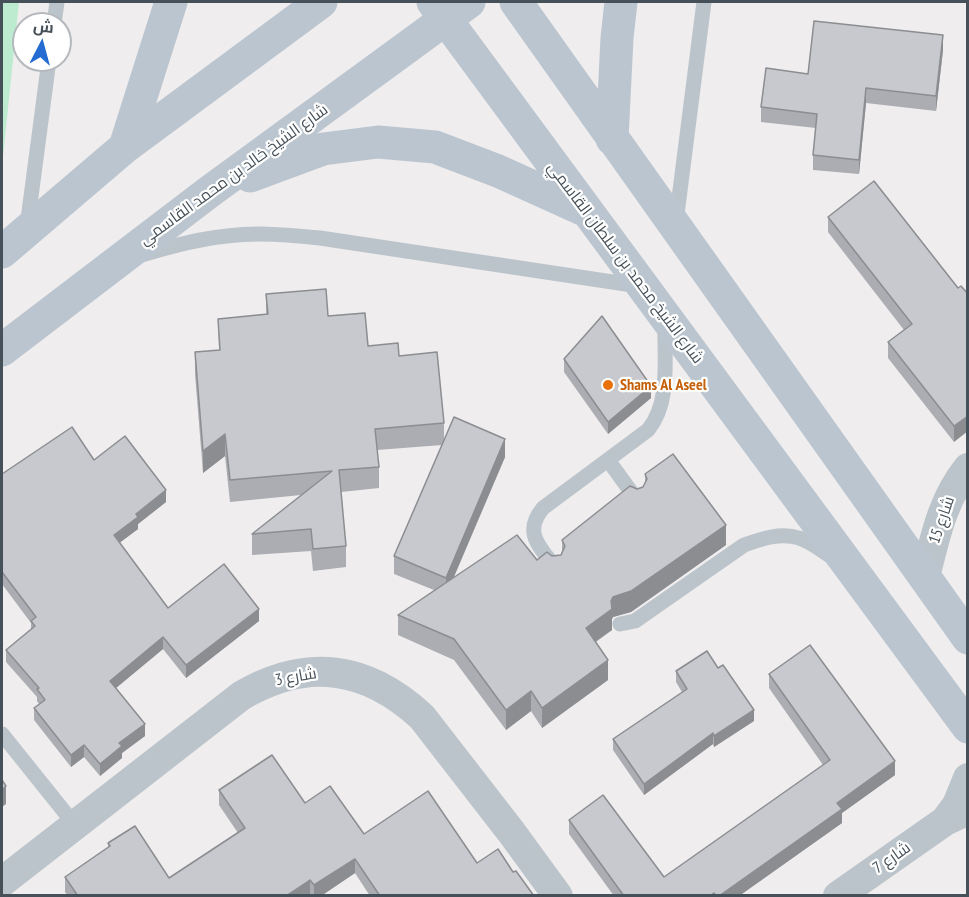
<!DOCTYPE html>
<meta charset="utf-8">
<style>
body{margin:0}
#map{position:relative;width:969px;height:897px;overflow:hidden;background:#efeded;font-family:"PT Sans Narrow",Cairo,sans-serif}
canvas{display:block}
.frame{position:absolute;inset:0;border:3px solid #465059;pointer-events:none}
.north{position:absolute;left:12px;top:12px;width:60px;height:60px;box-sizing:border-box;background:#fff;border:2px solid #b5b9bd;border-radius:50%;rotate:6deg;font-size:16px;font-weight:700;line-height:24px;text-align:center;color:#465059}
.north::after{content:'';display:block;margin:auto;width:21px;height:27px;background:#246bd2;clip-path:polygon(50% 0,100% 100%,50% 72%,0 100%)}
</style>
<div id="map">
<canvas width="969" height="897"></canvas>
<div class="frame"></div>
<div class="north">ش</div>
</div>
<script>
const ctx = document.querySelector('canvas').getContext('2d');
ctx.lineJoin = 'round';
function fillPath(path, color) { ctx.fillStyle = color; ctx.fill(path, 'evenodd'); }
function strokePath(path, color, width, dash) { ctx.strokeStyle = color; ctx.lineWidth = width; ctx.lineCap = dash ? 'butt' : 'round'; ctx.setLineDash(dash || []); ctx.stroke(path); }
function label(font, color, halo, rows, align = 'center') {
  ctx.font = font + ' "PT Sans Narrow",Cairo,sans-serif'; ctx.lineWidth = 4.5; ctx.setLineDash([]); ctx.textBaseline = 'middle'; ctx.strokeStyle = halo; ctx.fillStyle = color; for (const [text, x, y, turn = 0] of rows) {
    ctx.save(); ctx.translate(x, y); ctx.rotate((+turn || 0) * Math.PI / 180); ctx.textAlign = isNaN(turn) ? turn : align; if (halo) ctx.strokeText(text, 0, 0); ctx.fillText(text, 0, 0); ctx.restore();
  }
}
fillPath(new Path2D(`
 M2,2h17l-17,164z`), '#bdebd0');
strokePath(new Path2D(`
 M54,24l3,-22
 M676,222l28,-220
 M27,227l22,-167
 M141,255c29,-8 56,-16 86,-19 31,-4 62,-1 93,2l319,48
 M608,460l29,40
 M555,567c-16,-21 -32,-35 -12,-59l105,-78c23,-28 16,-70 17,-105
 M620,624l15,-3 109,-76c17,-6 37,-13 55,-7 11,3 23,13 33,19
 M2,734l73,91`), '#bcc4cb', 15);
strokePath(new Path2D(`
 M925,577c10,-39 17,-77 43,-109
 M945,821l12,-16 11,-27
 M2,882l239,-186c66,-39 126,-30 181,21l90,116 46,63
 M838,896l107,-75 23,-11`), '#bcc4cb', 30);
strokePath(new Path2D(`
 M433,2l535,725
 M516,2l452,636
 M612,139l5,-101 4,-36
 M125,147l46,-145
 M250,176l73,-27 55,-7 57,5 63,24 84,38
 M2,252l123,-105 196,-145
 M2,350l207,-158 260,-190`), '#bbc5d0', 33);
fillPath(new Path2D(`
 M943,50l-7,61 -70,-8 -7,71 -46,-4v-15l3,-27 -55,-6v-15l47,-33z
 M828,217l130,71 -4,154 -66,-84v-16l16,-12 -76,-98z
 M266,294l62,22 40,30 31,10 45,67v18l61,16 -51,120 107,-22 1,-4v-11l75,-51 6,-2 2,-4v-9l81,71 -95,67 -18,5 -1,2v11l-16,12 12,38 -66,48 -11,-17 -25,19 -52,-70 -56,-25v-20l36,-25 -40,-16v-18l48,-111 -65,5 2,17v21l-38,4 5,54v21l-33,4 -2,-20 -59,4v-21l49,-39 -71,7 -5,-46 -22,17 -8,-99v-22l24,-2 -1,-31 48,-5z
 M564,359l87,39 -43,36 -44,-62z
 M94,460l72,42 -28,22v5l-19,14 49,65 91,13 -73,57 -23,-29 -47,39 29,48 -23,17v5l-22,18 -16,-19 -13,10 -37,-47v-12l5,-4 -2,-3v-4l-31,-35v-12l25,-21v-6l-29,-39v-110z
 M676,671l78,50 -40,26 -1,-3 -69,51 -31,-45v-11l69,-47 -6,-10z
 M769,674l126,101 -53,38v10l-103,73h-125l-45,-62v-14l95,57 159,-112 -54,-77z
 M219,790l86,13 59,31 149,38 21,24h-164l-15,-23 -34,23h-10l-1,-1 -1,1h-241l-3,-4v-15l43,-30v-4l61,35 69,-45 -19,-28z`), '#abadb2');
fillPath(new Path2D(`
 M943,35v15l-7,61v-15z
 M866,88v15l-7,71v-14z
 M651,386v12l-43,36v-12z
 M968,416v15l-14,11v-16z
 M225,434v22l-22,17v-22z
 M505,439v18l-59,138v-17z
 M166,490v12l-28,22v5l-24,18v-12l22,-21z
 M726,525v20l-95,67 -18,5 -1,2v11l-26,18v-20l25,-27 2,-4z
 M259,609v12l-73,57v-13z
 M163,637v12l-53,44v-12z
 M608,660v20l-66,48v-20z
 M531,691v20l-25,19v-20z
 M754,710v11l-40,26v-11z
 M145,724v12l-23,17v5l-22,18v-12l19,-21z
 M713,733v11l-69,51v-11z
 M84,745v12l-13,10v-12z
 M895,761v14l-53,38v10l-103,73h-20l118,-93z
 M6,786v18l-4,3v-17z
 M355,859v14l-34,23h-7v-11z
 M310,880v15l-1,1h-23z`), '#8b8d91');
const building = new Path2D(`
 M814,21l129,14 -7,61 -70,-8 -7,72 -46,-5 4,-41 -56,-7 5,-39 42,6z
 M874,181l84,107 3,-2 7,8v122l-14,10 -66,-84 24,-18 -84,-107z
 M326,289l2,27 37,-3 3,33 30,-3 1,13 38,-4 7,71 -69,6 4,38 -40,3 7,76 -33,3 -2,-20 -59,5 80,-63 -102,9 -5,-46 -22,17 -8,-99 25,-2 -2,-31 50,-5 -2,-20z
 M602,316l49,70 -43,36 -44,-63z
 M454,417l51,22 -59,139 -52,-22z
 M72,427l22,33 31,-24 41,54 -30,24 2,3 -24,18 54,73 56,-44 35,45 -73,56 -23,-28 -53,44 35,43 -26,19 3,3 -22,18 -16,-19 -13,10 -37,-47 11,-8 -8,-11 2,-1 -33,-38 29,-24 -4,-5 5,-4 -34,-45v-98z
 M673,454l53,71 -95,66 -18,6 -2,4 1,8 -26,19 22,32 -66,48 -11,-17 -25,19 -52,-71 -56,-24 119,-80 20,25 10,-8 5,4 9,-1 4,-9 -3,-6 68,-54 7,3 6,-2 4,-8 -2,-5z
 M810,645l85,116 -58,42 5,6 -123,87h-3l-2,-3 -4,3h-86l-55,-76 34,-25 61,82 166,-117 -61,-86z
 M707,651l11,17 5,-3 31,45 -40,26 -1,-3 -69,51 -31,-45 74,-50 -11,-18z
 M272,755l33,48 25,-17 34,48 64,-43 49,72 21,-14 15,23 3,-1 18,25h-154l-25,-37 -41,26 -4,-5 -24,16h-208l-13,-19 45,-31 -2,-3 27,-17 34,52 76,-50 -26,-38z
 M2,780l4,6 -4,4z`);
fillPath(building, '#c7c9cf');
strokePath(building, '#8b8d91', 1.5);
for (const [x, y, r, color] of [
 [608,385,6,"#e8710a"]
]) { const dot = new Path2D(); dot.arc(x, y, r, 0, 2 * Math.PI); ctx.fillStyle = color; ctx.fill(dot); strokePath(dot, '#fff', 2); }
label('16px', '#465059', '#fff', [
 ["شارع الشيخ خالد بن محمد القاسمي",234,175,-36],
 ["شارع الشيخ محمد بن سلطان القاسمي",625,263,53],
 ["شارع 15",942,520,-71],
 ["شارع 3",296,677,-10],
 ["شارع 7",892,858,-35]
]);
label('bold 16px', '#c56008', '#fff', [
 ["Shams Al Aseel",620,385]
], 'left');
</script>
